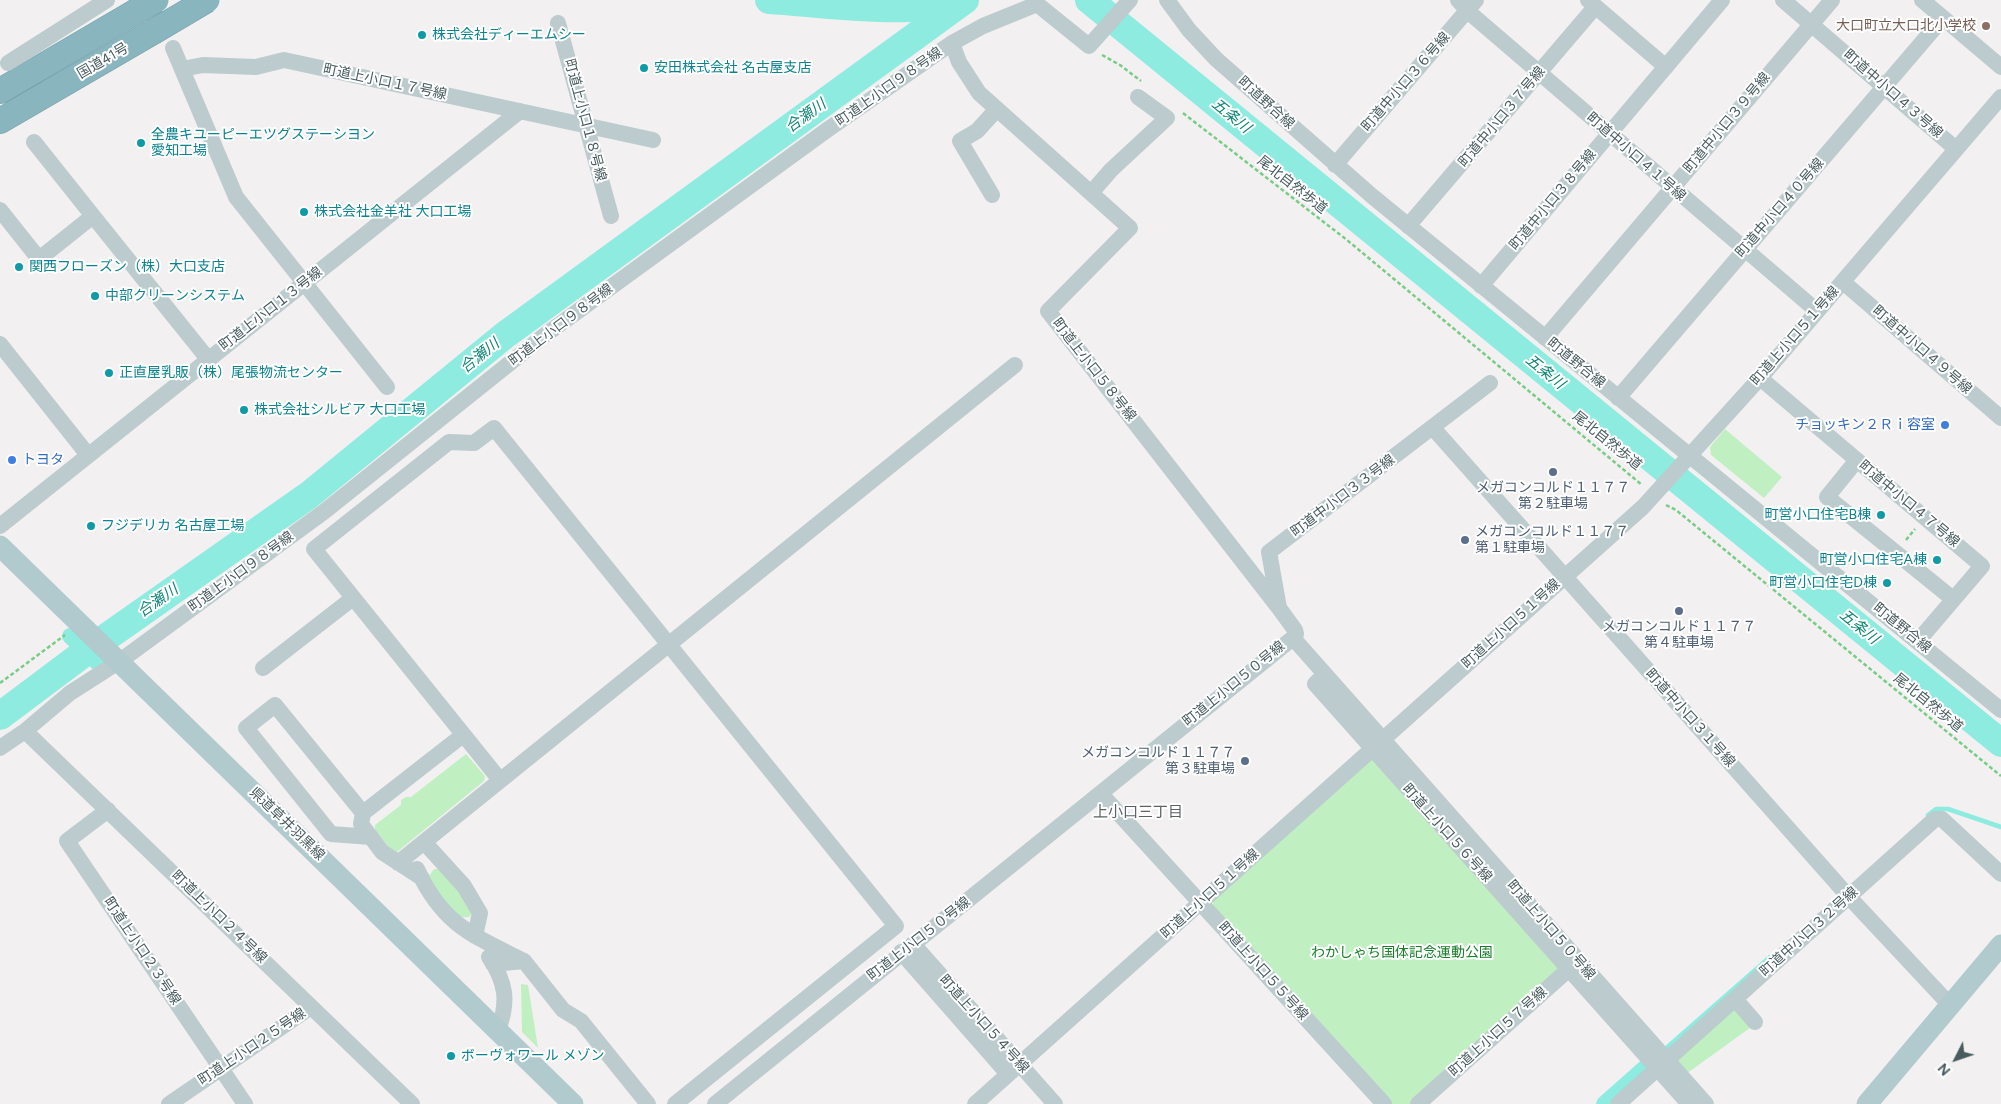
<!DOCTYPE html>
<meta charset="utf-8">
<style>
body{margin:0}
#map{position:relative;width:2001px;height:1104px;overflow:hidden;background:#f3f0f1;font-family:Figtree,sans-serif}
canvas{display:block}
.north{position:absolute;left:1931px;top:1034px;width:50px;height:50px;-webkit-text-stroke:4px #fff;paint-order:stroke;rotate:229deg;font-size:14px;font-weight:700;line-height:20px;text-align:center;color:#485b5e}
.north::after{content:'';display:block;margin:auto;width:18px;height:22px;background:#485b5e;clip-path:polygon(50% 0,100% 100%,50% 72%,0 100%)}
</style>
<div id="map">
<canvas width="2001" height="1104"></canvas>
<div class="north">N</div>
</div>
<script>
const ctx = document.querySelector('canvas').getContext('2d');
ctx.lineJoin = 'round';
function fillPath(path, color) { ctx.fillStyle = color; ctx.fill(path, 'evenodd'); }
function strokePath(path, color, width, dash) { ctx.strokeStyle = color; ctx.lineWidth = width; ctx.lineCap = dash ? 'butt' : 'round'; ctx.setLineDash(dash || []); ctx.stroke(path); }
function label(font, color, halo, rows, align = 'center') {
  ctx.font = font + ' Figtree,"Noto Sans JP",sans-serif'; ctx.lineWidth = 4; ctx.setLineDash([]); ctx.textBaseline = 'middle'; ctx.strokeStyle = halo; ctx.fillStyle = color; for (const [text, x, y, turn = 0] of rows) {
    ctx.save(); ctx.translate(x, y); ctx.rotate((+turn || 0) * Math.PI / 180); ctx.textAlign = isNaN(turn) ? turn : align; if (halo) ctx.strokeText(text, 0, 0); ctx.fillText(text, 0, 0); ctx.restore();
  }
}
fillPath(new Path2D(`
 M1725,429l57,48 -18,21 -53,-43 -1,-8z
 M466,754l19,22 -1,5 -87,71h-5l-17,-22v-5l26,-20v-5l5,-3h5z
 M1374,757l188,211 -152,136h-19l-178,-198v-6z
 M434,869h4l27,27 7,18 -3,3c-21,4 -32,-27 -40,-41z
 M521,984l7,1 10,63 -16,-16z
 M1736,1006l18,19 -68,49 -12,-13z`), '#c0efc2');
strokePath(new Path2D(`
 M1928,815l8,-6h12l53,18
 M1663,1051l107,-94`), '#8eebdf', 4.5);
strokePath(new Path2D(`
 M70,636l32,31
 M1604,1104l53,-47`), '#8eebdf', 16);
strokePath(new Path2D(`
 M769,0c52,3 140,17 189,0
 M1089,0l912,743
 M0,716l84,-63 225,-158 196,-160 460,-335`), '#8eebdf', 28);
const highway = new Path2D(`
 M0,91l135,-79
 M0,121l153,-89`);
strokePath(highway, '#74a0aa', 26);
strokePath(new Path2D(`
 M1102,55l18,10 21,16
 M1183,113l164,127 295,245
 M1666,505l10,5 325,266
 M1906,540l9,-11
 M0,683l65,-48`), '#78cd86', 2.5, [4, 2.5]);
strokePath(new Path2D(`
 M1167,0l22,30 27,29 156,137 629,514
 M1458,0l13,14 346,297
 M1588,0l78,67
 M1783,0l173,149
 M1922,0l79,67
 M558,23l53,193
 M952,43l7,19 20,31 151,135 -82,83 231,297
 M173,48l63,149 151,190
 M8,63l99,-63
 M182,69l21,-4 53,2 28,-7 369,80
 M34,142l59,74
 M1335,165l141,-165
 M1091,193l20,-23 56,-52 -29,-21
 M992,195l-32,-54 17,-10 20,-22
 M0,210l39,49 54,-43 115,143
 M1408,226l187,-219
 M1843,282l158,136
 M1481,286l241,-286
 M1545,338l287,-338
 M0,344l88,111
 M1760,378l222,188 -64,75
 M1618,398l325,-380
 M1433,428l416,469 101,108
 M1857,460l-30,37 126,102
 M0,526l520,-415
 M1293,638l3,-4 -1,-4 -16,-22 -10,-56 221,-169
 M263,668l90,-70
 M1325,674l-10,10 374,420
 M25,731l387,373
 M0,748l25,-17 45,-38 50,-32 205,-150 220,-176 282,-205 125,-87 31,-17 54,-22 52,42 41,-46
 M500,780l-186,-231 135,-107 25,1 20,-15 402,498 -221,178
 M1101,794l283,310
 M108,810l-41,31 178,263
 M363,813l-88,-108 -29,23 85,106 40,3
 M424,842l40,44 16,27 -5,23
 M398,863l617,-498
 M417,869c26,56 55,66 107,92
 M422,878l-40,-26 -21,-28 2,-11 100,-78
 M913,944l142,160
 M901,952l107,122
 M489,957c17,25 20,45 9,73
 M493,964l31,-3 39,49 18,11 67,83
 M1735,999l20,23
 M169,1104l142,-97
 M715,1104l578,-466 413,466
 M975,1104l668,-597 117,-129 241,-281
 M1418,1104l151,-135 8,-5
 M1618,1104l317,-285h7l59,55`), '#bccbcd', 16);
strokePath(new Path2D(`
 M0,546l573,558
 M1867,1104l134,-159`), '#b0cace', 21);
strokePath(highway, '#89b5be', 25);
const highwayBridge = new Path2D(`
 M135,12l21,-12
 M153,32l54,-32`);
strokePath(highwayBridge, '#74a0aa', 26, []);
strokePath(highwayBridge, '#89b5be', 25);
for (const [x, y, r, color] of [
 [1986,26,5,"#8d6e63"],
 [422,35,5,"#0f9aa8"],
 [644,68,5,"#0f9aa8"],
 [141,143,5,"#0f9aa8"],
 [304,212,5,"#0f9aa8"],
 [19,267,5,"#0f9aa8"],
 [95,296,5,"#0f9aa8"],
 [109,373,5,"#0f9aa8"],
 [244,410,5,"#0f9aa8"],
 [1945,425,5,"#3f7fe0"],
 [12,460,5,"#3f7fe0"],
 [1553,472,5,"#5c6f8a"],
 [1881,515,5,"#0f9aa8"],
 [91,526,5,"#0f9aa8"],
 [1465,540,5,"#5c6f8a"],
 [1937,560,5,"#0f9aa8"],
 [1887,583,5,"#0f9aa8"],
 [1679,611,5,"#5c6f8a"],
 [1245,761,5,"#5c6f8a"],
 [451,1056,5,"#0f9aa8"]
]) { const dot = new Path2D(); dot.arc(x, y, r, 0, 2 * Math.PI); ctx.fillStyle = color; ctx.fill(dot); strokePath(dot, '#fff', 2); }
label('14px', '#785e54', '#fff', [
 ["大口町立大口北小学校",1976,26]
], 'right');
label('14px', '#0d838f', '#fff', [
 ["株式会社ディーエムシー",432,35],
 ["安田株式会社 名古屋支店",654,68],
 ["全農キユーピーエツグステーシヨン",151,135],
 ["愛知工場",151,151],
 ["株式会社金羊社 大口工場",314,212],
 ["関西フローズン（株）大口支店",29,267],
 ["中部クリーンシステム",105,296],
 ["正直屋乳販（株）尾張物流センター",119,373],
 ["株式会社シルビア 大口工場",254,410],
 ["町営小口住宅B棟",1871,515,"right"],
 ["フジデリカ 名古屋工場",101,526],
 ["町営小口住宅A棟",1927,560,"right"],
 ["町営小口住宅D棟",1877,583,"right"],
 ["ボーヴォワール メゾン",461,1056]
], 'left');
label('14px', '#485b5e', '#fff', [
 ["国道41号",103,61,-30],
 ["町道上小口１７号線",385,82,12],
 ["町道中小口３６号線",1406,82,-49],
 ["町道上小口９８号線",889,87,-35],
 ["町道中小口４３号線",1893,94,41],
 ["町道野合線",1266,103,42],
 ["町道中小口３７号線",1502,117,-50],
 ["町道上小口１８号線",585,120,75],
 ["町道中小口３９号線",1727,123,-50],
 ["町道中小口４１号線",1636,157,41],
 ["尾北自然歩道",1292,185,38],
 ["町道中小口３８号線",1553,200,-50],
 ["町道中小口４０号線",1780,208,-49],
 ["町道上小口１３号線",271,309,-38],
 ["町道上小口９８号線",561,325,-37],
 ["町道上小口５１号線",1795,336,-49],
 ["町道中小口４９号線",1922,350,41],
 ["町道野合線",1576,363,39],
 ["町道上小口５８号線",1094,370,52],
 ["尾北自然歩道",1607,441,39],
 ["町道中小口３３号線",1343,496,-37],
 ["町道中小口４７号線",1909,504,40],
 ["町道上小口９８号線",241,572,-36],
 ["町道上小口５１号線",1511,624,-42],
 ["町道野合線",1902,628,39],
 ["町道上小口５０号線",1234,684,-39],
 ["尾北自然歩道",1928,703,39],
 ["町道中小口３１号線",1690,718,48],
 ["県道草井羽黒線",287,824,44],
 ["町道上小口５６号線",1447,833,48],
 ["町道上小口５１号線",1210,894,-42],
 ["町道上小口２４号線",219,917,44],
 ["町道上小口５０号線",1551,930,49],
 ["町道中小口３２号線",1809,932,-42],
 ["町道上小口５０号線",919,939,-38],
 ["町道上小口２３号線",142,951,56],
 ["町道上小口５５号線",1263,971,48],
 ["町道上小口５４号線",984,1024,48],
 ["町道上小口５７号線",1498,1032,-42],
 ["町道上小口２５号線",252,1047,-34]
]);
label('14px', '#366cbe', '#fff', [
 ["チョッキン２Ｒｉ容室",1935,425],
 ["トヨタ",22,460,"left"]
], 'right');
label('14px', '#4e5e75', '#fff', [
 ["メガコンコルド１１７７",1553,488],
 ["第２駐車場",1553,504],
 ["メガコンコルド１１７７",1475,532,"left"],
 ["第１駐車場",1475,548,"left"],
 ["メガコンコルド１１７７",1679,627],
 ["第４駐車場",1679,643],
 ["メガコンコルド１１７７",1235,753,"right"],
 ["第３駐車場",1235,769,"right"]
]);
label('14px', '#197f29', '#fff', [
 ["わかしゃち国体記念運動公園",1402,953]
]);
label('italic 15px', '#0f8475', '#fff', [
 ["合瀬川",806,116,-36],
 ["五条川",1231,116,39],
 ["合瀬川",480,356,-39],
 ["五条川",1545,372,39],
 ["合瀬川",158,601,-35],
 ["五条川",1859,627,39]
]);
label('15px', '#5d6365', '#fff', [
 ["上小口三丁目",1138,813]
]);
</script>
